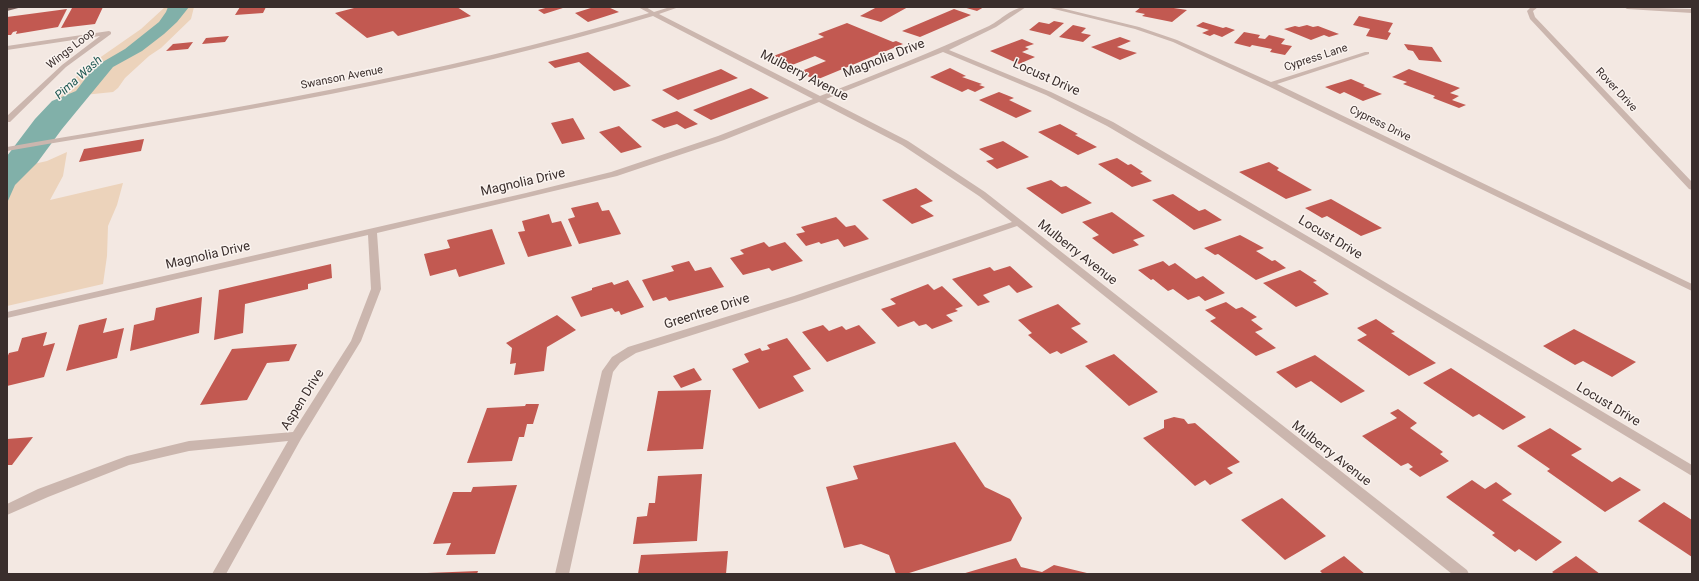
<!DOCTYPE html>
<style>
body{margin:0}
#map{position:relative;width:1699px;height:581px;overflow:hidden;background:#f3e8e2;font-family:Roboto,sans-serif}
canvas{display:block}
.frame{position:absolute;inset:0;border:8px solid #3a2e2c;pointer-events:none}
</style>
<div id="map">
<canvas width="1699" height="581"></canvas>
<div class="frame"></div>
</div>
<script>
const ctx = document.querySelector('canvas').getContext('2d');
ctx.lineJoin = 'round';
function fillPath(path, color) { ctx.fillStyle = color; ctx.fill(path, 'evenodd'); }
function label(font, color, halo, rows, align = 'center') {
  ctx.font = font + ' Roboto,sans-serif'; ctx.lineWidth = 3; ctx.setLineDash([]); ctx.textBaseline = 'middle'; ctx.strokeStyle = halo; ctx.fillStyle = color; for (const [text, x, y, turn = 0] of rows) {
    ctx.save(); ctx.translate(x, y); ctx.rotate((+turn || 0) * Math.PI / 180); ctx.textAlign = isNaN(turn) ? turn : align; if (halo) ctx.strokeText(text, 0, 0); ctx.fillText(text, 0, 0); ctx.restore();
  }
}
fillPath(new Path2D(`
 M165,7h29l-3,12 -30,29 -12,8 -24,22 -7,10 -5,4 -58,6 30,-30 56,-39z
 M67,152l-4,24 -13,24 73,-17 -6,22 -9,21 -1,30 -4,28 -96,22v-136l40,-9z`), '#ecd3bb');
fillPath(new Path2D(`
 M168,7h21l-12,15 -13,12 -22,17 -29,16 -51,62 -25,34 -22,22 -8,18v-47l28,-37 17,-18 24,-10 18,-24 31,-18 34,-27 7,-10z`), '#81b0a9');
fillPath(new Path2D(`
 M78,7h25l-8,17 -34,4 11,-20z
 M240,7h26l-3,6 -28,2z
 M352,7h105l14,9 -73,20 -5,-5 -26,7 -32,-25 19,-5z
 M549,7h17l-22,7 -6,-4z
 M594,7h14l11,5 -31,10 -13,-9z
 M877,7h31l-27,15 -21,-6z
 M963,7h21l-7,4z
 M1141,7h26l20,3 -15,12 -30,-6 3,-2 -10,-2z
 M67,9l-9,18 -42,7 1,-3 -4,1 -2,3h-4v-18z
 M954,9l17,6 -51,22 -18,-6z
 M1359,16l34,7 -5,9 3,1 -4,7 -21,-4 4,-7 -17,-4z
 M1054,21l10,2 -14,12 -21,-5 10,-8 10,2z
 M1203,22l20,6 3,-1 9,3 -13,7 -8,-3 -4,2 -8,-3 7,-3 -13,-4z
 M847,23l46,19 3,-1 7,3 -87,36 -17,-8 27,-11 -11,-5 -28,11 -19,-9 56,-21 -6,-3z
 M1073,25l13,3 -5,5 10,2 -8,7 -24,-5z
 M1307,25l6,2 5,-1 21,8 -10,3 -5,-2 -13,5 -27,-11 11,-3 4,1z
 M1244,32l16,3 -2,3 7,1 4,-4 16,4 -4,5 11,2 -7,9 -15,-3 2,-3 -20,-4 -2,2 -16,-4z
 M229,36l-4,6 -23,2 4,-6z
 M1120,37l11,4 -14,6 20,6 -17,7 -29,-13z
 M1022,39l12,5 -9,3 4,2 -7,3 13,5 -16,7 -29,-13z
 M193,42l-5,7 -22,2 7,-7z
 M1404,44l28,3 10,15 -23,-2 -6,-9 -5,-1z
 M588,52l43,34 -17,5 -35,-29 -24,6 -7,-6z
 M950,68l16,8 -4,1 20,7 -3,1 6,2 -10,5 -7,-3 -6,3 -32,-15z
 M721,69l17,9 -60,22 -16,-10z
 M1409,69l51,19 -10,5 9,3 -7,4 14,5 -7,3 -26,-10 2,-2 -32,-12 4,-2 -15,-5z
 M1351,79l14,6 -2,1 19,8 -19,7 -19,-9 -4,2 -15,-7z
 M751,88l18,10 -58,22 -18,-10z
 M999,92l15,6 -5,2 23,11 -16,7 -37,-18z
 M677,111l21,13 -13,5 -8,-5 -13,4 -13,-8z
 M573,118l12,21 -23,5 -11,-21z
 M1060,124l18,10 -3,1 22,12 -19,8 -40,-23z
 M619,126l23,21 -21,6 -22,-21z
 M144,139l-3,12 -62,11 5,-13z
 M1003,141l26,16 -32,12 -11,-8 8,-2 -15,-10z
 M1117,158l11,7 3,-1 12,8 -3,1 12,8 -20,6 -34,-23z
 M1269,162l10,6 -2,2 35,20 -26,9 -47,-27z
 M1051,180l10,7 5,-1 26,17 -30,11 -36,-26z
 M916,188l17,13 -13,5 14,10 -22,8 -30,-24z
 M1173,194l26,17 6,-2 17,11 -28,10 -42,-30z
 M1331,199l51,29 -21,8 -34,-20 -5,2 -17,-10z
 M598,202l4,9 7,-1 12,24 -42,10 -11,-25 7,-2 -4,-9z
 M1112,212l33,24 -12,4 6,5 -26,9 -21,-16 7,-3 -17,-13z
 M549,214l3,9 9,-2 11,25 -44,11 -10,-25 7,-1 -3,-10z
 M836,217l10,10 9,-2 14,14 -25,8 -6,-8 -17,5 -2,-2 -13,4 -10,-12 9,-2 -4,-5z
 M492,229l13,35 -46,13 -3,-8 -26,7 -6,-22 26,-6 -3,-8z
 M1240,235l24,13 -8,3 16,10 3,-1 11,8 -30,12 -38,-26 -3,1 -11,-7z
 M764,242l5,5 16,-5 18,19 -31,10 -3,-3 -26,7 -13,-17 14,-4 -4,-4z
 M689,261l6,10 16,-4 13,20 -55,14 -3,-4 -13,4 -11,-21 32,-9 -3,-5z
 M1163,261l6,5 6,-3 21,16 7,-3 22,17 -20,8 -6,-5 -11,4 -15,-11 -5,2 -15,-12 -2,1 -13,-10z
 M331,264l1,14 -24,6v5l-63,15 -2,29 -29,7 5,-50z
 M1010,266l23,21 -16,6 -8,-8 -26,10 7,7 -12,4 -26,-27 38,-12 4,4z
 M1300,270l17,11 -4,1 16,12 -33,13 -33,-24z
 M628,280l16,27 -23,8 -2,-4 -4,1 -3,-4 -31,9 -10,-20 21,-7v-2l20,-6 2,3z
 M928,284l6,6 8,-4 21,20 -8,3 3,2 -12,4 7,6 -21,8 -6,-5 -7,2 -5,-5 -16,6 -17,-18 15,-5 -6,-5z
 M202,297l-3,36 -69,18 4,-26 20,-5 2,-12z
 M1226,302l10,7 6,-2 15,10 -6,3 12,9 -8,3 21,16 -20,8 -46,-35 6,-3 -11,-8z
 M1058,304l23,20 -10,4 17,14 -27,12 -4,-3 -7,3 -22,-19 4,-2 -14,-13z
 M557,315l19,15 -29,17 -3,24 -30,4 2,-12 -6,1 2,-16 -6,-5z
 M107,318l-4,15 21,-5 -7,30 -51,13 13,-46z
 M1376,319l19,13 -4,1 45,30 -27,13 -52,-36 10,-5 -10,-7z
 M823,325l6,6 13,-5 4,4 13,-5 17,18 -49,19 -25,-30z
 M1574,329l62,33 -24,15 -29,-16 -8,4 -32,-19z
 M47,332l-4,14 12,-3 -11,34 -37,9v-28l2,-5 9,-2 4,-13z
 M787,338l24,31 -18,7 11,15 -45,18 -27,-40 17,-7 -5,-8 16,-6 2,3 8,-2 -3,-4z
 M297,344l-8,17 -22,2 -20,37 -47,5 32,-56z
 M1114,354l44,38 -29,14 -44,-40z
 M1315,355l50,36 -24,12 -30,-22 -15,7 -20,-16z
 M694,368l8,12 -21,8 -8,-12z
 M1451,368l75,49 -23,13 -24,-16 -6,3 -50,-34z
 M711,390l-8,59 -56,2 11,-60z
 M526,404h13l-6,20h-6l-3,13h-5l-7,24 -45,2 20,-55 38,-2z
 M1398,409l19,14 -7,5 33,24 -3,2 9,7 -29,16 -11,-8 4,-2 -5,-4 -7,3 -39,-30 35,-18 -7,-5z
 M1174,417l10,2 4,5 7,-1 45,39 -13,6 6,5 -23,12 -5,-5 -10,6 -52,-48 21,-10v-8z
 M1550,428l32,21 -11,6 41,27 8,-5 21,13 -36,22 -58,-41 3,-2 -33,-23z
 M33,437l-21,28h-5v-26z
 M955,442l30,45 25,12 12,19 -11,23 -105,33h-10l-7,-19 -28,-11 -17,4 -18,-61 32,-8 -5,-13z
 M702,474l-5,67 -64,3 4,-27 10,-1 2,-13h6l3,-27z
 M1472,480l13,9 11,-7 16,12 -10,6 60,42 -26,19 -17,-12 -4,3 -23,-17 3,-2 -49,-36z
 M517,485l-22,69 -49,1 5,-12 -18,1 20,-52h18l2,-5z
 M1282,498l44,38 -41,24 -44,-40z
 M1664,502l28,18v37l-54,-36z
 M728,551l-2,23h-88l3,-19z
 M1344,556l21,18h-42l-3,-3z
 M1576,556l24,18h-45l-3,-2z
 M1016,558l5,9 21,5 12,-7 37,9h-129z
 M478,571l-1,3h-50v-1z`), '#c25951');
fillPath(new Path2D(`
 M638,7h8l8,5 16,-5h9l-20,7 161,82c57,-22 113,-44 169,-70 12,-6 23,-19 37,-19l-30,20 -47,23 102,42 62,30 213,125 366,218v11l-372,-225 -213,-125 -61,-31 -103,-43 -117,47 82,42 77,51 482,378 2,4h-17l-435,-348 -215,74 -166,53 -16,10 -7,9 -44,202h-14l47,-203 10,-14 16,-10 166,-51 218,-74 -33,-26 -77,-51 -83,-43 -95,38 -107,36 -240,57 4,56 -20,52 -60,98 -75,135h-14l76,-133 -99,10 -60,14 -81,32 -41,18v-11l31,-15 89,-33 62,-15 104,-9 58,-91 20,-52 -3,-54 -361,83v-6l519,-119 85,-21 107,-36 95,-37 -160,-83c-211,64 -429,98 -646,135v-4c216,-37 432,-71 642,-134z
 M1046,7h11l82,20 38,13 94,42 94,-30h4v2l-92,30 415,200v7l-424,-205 -95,-44 -38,-13z
 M1531,7h7l-5,4 2,6 157,165v8l-3,-1 -159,-170 -3,-8z
 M1624,7l68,2v4l-65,-4z
 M109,31l2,1v2l-45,33 -56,55h-3v-6l55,-51 38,-29 -93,14v-4z`), '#cbb6ae');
fillPath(new Path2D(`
 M7,7h15l-15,4z`), '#7b625e');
label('11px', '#3a2e2c', '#faf3ef', [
 ["Wings Loop",71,49,-38],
 ["Cypress Lane",1316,58,-18],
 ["Swanson Avenue",342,78,-11],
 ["Rover Drive",1616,90,47],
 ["Cypress Drive",1380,124,26]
]);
label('italic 12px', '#225b55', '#faf3ef', [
 ["Pima Wash",79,78,-42]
]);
label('13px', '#3a2e2c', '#faf3ef', [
 ["Magnolia Drive",884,59,-21],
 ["Mulberry Avenue",804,76,27],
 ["Locust Drive",1046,78,24],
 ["Magnolia Drive",523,183,-13],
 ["Locust Drive",1330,238,31],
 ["Mulberry Avenue",1077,253,38],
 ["Magnolia Drive",208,256,-13],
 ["Greentree Drive",707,312,-18],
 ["Aspen Drive",303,400,-58],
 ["Locust Drive",1608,405,31],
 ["Mulberry Avenue",1331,454,38]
]);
</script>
